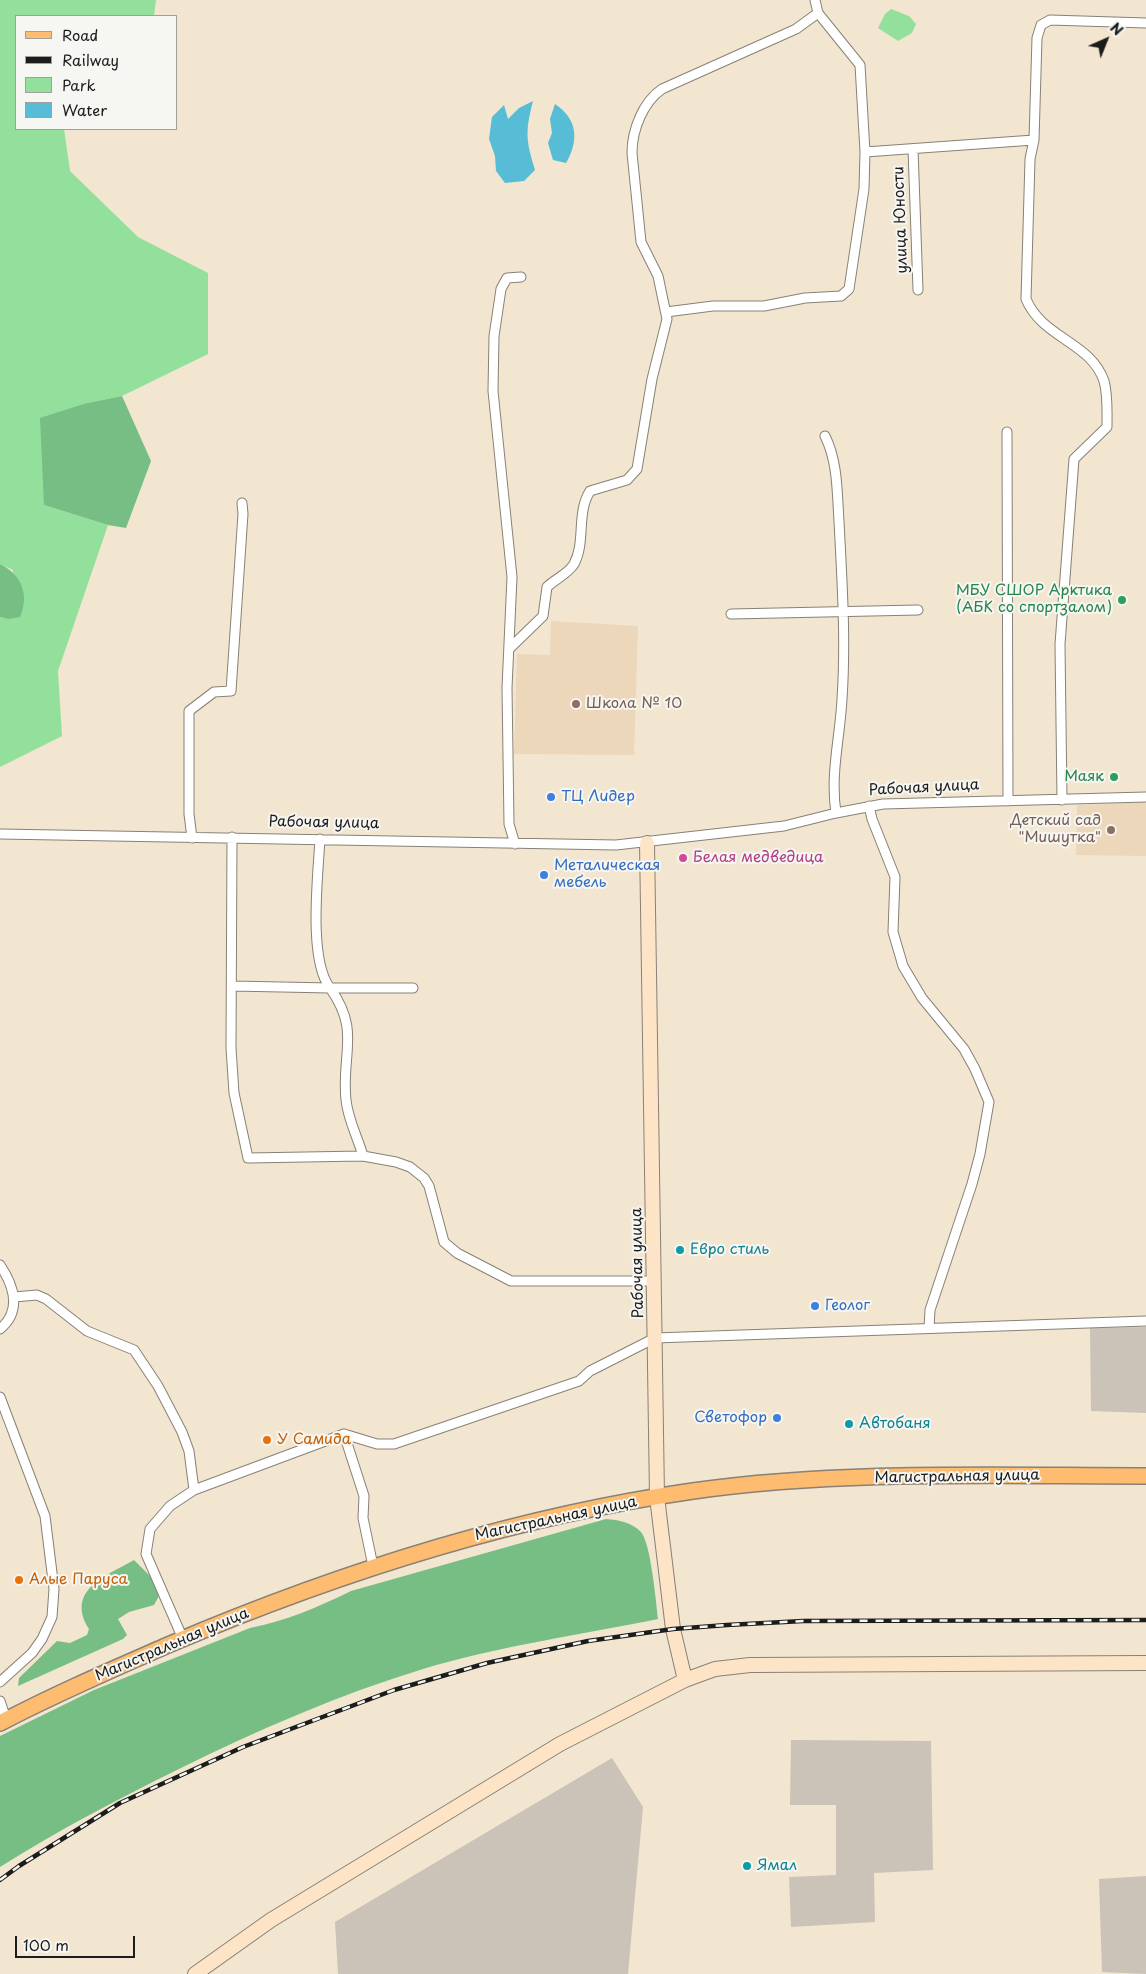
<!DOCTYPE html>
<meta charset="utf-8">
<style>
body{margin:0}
#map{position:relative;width:1146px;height:1974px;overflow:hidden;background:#f2e6d0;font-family:"Playpen Sans",sans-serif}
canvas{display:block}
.legend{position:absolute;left:15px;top:15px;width:162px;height:115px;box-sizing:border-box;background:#f6f6f2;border:1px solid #9f9f9c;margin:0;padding:6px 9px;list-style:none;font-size:15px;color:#1c1c1c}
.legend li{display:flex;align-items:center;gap:10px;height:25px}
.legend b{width:25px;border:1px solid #9f9f9c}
.north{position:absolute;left:1081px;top:15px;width:50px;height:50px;-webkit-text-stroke:4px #f6f6f2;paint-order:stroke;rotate:44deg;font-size:14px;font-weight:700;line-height:20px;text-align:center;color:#1c1c1c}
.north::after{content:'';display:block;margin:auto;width:18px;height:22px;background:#1c1c1c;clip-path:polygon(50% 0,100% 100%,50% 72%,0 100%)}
.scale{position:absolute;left:15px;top:1936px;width:120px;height:22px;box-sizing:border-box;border:2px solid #1c1c1c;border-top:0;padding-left:6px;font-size:15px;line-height:18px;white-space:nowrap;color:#1c1c1c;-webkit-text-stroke:4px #f6f6f2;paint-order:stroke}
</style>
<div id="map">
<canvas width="1146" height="1974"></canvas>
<ul class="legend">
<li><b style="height:6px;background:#fdbc70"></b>Road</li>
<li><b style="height:6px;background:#1c1c1c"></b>Railway</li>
<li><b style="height:14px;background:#93df9c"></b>Park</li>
<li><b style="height:14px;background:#57bcd5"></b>Water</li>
</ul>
<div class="north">N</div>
<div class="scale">100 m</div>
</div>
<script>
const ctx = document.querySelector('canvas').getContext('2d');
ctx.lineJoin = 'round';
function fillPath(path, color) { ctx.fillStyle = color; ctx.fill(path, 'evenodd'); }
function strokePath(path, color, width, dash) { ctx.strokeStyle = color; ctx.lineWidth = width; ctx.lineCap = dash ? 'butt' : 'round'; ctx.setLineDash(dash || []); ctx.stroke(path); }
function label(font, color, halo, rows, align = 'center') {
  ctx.font = font + ' "Playpen Sans",sans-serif'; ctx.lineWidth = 4; ctx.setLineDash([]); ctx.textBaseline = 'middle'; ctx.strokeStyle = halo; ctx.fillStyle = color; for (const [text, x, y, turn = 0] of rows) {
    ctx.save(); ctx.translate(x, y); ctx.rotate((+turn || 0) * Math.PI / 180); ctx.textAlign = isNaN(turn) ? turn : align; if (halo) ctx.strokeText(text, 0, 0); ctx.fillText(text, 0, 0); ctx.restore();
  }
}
fillPath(new Path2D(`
 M551,621l87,5 -4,129 -120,-1 3,-100 33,1z
 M1146,802v54l-70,-1 1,-50z`), '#ecd7ba');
fillPath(new Path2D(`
 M1146,1327v86l-55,-2 -1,-83z
 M791,1740l140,1 2,129 -59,3 1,49 -84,5 -2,-50 47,-2v-70h-46z
 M612,1758l31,49 -15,167h-290l-3,-52z
 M1146,1876v98l-44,-2 -3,-93z`), '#cbc2b8');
fillPath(new Path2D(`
 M0,0h156l-2,16h-138v113h48l6,42 68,66 70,36v81l-86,42 -35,7 -43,102 64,20 -50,146 4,65 -62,31v-150l8,2 5,-49 -13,-6z
 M891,9l18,7 7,8 -4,9 -14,8 -20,-13 7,-14z`), '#93df9c');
fillPath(new Path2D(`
 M122,396l29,65 -25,67 -18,-3 -64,-20 -4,-87 47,-15z
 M0,564c21,10 30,31 20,53l-12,2 -8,-2z
 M606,1519c13,1 25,3 35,13 10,12 15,70 17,87 -78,16 -159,27 -235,50 -85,26 -165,61 -244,100 -61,30 -122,62 -179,98v-131l94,-46 156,-62c36,-7 68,-21 101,-37z
 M134,1560l17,17 9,17 -6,11 -25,7 -11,7 9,16 -4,4 -105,47 1,-8 38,-37 13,2 17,-8 2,-6c-24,-39 17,-53 45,-69z`), '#76be84');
fillPath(new Path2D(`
 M533,101c-8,31 -7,39 2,69l-11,11 -19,2 -9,-12 -1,-15 -6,-17 3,-22 12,-12 4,14 11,-11z
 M555,104c23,15 24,37 11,59l-13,-3 -5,-17 4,-10 -2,-14z`), '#57bcd5');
const street = new Path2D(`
 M913,149l5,141
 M865,152l169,-12
 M666,312l47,-6h51l41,-8 36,-2 8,-7 15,-100 1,-37 -5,-87 -42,-52 -3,-13
 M1007,432l1,369
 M825,436c13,26 12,57 14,85 3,60 7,119 3,178 -2,39 -12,75 -6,114
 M731,614l187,-4
 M509,649l34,-33 4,-29c8,-8 21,-13 27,-23 12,-22 2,-51 16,-73l37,-11 10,-11 15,-90 15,-60 -9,-43 -17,-34 -9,-89c0,-23 11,-51 30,-64l134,-60 22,-16
 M1062,800l-2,-156 14,-185 33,-32c0,-15 1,-32 -3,-46 -13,-39 -62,-43 -78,-82l4,-140 4,-19 3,-102 4,-13 9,-5 96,3
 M869,806l3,13 23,58 -2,55 10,34 19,32 42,51 11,20 14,33 -9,52 -8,30 -42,126 -1,18
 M0,834l616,11 168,-19 52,-13 47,-9 263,-7
 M232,837l-1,211 3,45 14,65 115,-2 33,6 14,5 14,11 5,8 15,56 13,11 54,28h143
 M192,838l-3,-24v-103l25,-19 17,-1 12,-177 -1,-11
 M320,839c-2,37 -12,120 10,149h83
 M515,844l-6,-20 -1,-69 -1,-67 5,-111 -19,-186 1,-55 7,-47 6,-11 14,-1
 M232,986l98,2c31,43 11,66 16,112 2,20 12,38 17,56
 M0,1265c14,21 22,46 0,64
 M14,1297l23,-2 9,4 41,32 47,19 24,36 24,46 7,19 5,39
 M0,1397l45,119 9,73 -2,28 -10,22 -10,14 -32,29
 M344,1434l20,62 -1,22 10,48
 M183,1639l-37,-85 4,-25 20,-23 24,-16 150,-56 33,10h17l185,-63 11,-10 65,-33 491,-17
 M0,1701l6,18`);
const secondary = new Path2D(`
 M647,843l10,654 16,132 12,51
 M195,1974l76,-54 289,-176 125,-64 30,-11 35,-4 396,-2`);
const primary = new Path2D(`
 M0,1723c55,-29 111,-53 168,-78 169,-72 343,-128 525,-154 149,-21 303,-15 453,-15`);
strokePath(street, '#878176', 11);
strokePath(secondary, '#878176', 16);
strokePath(primary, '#878176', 18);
strokePath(street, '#fff', 9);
strokePath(secondary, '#fee4c6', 14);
strokePath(primary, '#fdbc70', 15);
const rail = new Path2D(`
 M0,1880l19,-14 101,-63 123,-56 151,-57 93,-27 101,-22 85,-12 54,-4 76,-4 343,-1`);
strokePath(rail, '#1c1c1c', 4.5);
strokePath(rail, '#f6f6f2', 2.5, [8]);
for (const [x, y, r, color] of [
 [1122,600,5,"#2e9e5b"],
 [576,704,5,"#8d6e63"],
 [1114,777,5,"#2e9e5b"],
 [551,797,5,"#3f7fe0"],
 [1111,830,5,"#8d6e63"],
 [683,858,5,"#d1479c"],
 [544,875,5,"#3f7fe0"],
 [680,1250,5,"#0f9aa8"],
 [815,1306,5,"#3f7fe0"],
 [777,1418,5,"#3f7fe0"],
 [849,1424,5,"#0f9aa8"],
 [267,1440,5,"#e8710a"],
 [19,1580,5,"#e8710a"],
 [747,1866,5,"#0f9aa8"]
]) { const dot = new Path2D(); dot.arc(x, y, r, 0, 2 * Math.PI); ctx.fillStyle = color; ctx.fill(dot); strokePath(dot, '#f6f6f2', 2); }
label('15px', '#1c1c1c', '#f6f6f2', [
 ["улица Юности",901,220,-92],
 ["Рабочая улица",924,788,-3],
 ["Рабочая улица",324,823,1],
 ["Рабочая улица",638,1263,-91],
 ["Магистральная улица",957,1477,-1],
 ["Магистральная улица",556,1519,-12],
 ["Магистральная улица",172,1645,-23]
]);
label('15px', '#27864d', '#f6f6f2', [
 ["МБУ СШОР Арктика",1112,591],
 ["(АБК со спортзалом)",1112,608],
 ["Маяк",1104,777]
], 'right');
label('15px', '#785e54', '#f6f6f2', [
 ["Школа № 10",586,704],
 ["Детский сад",1101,821,"right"],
 ["\"Мишутка\"",1101,838,"right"]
], 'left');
label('15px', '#366cbe', '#f6f6f2', [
 ["ТЦ Лидер",561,797],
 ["Металическая",554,866],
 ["мебель",554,883],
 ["Геолог",825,1306],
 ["Светофор",767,1418,"right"]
], 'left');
label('15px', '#b23c85', '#f6f6f2', [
 ["Белая медведица",693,858]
], 'left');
label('15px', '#0d838f', '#f6f6f2', [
 ["Евро стиль",690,1250],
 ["Автобаня",859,1424],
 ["Ямал",757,1866]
], 'left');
label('15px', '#c56008', '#f6f6f2', [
 ["У Самида",277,1440],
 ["Алые Паруса",29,1580]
], 'left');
</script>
